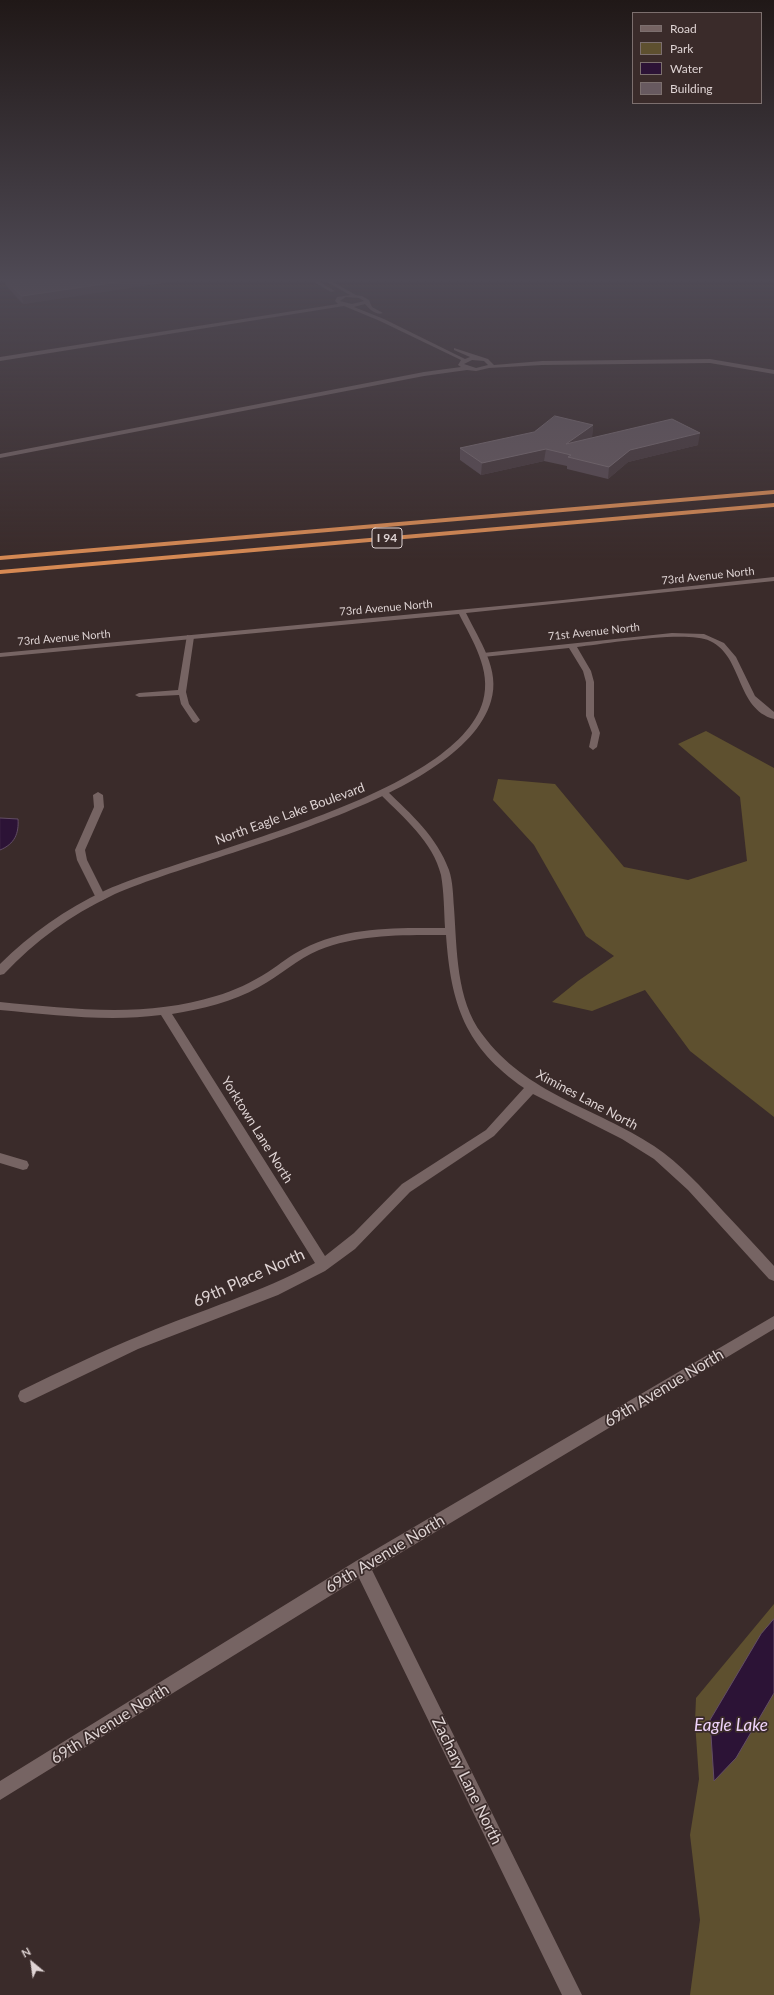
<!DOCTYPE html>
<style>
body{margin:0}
#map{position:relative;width:774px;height:1995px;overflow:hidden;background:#3a2b2a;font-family:Lato,sans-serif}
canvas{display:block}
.legend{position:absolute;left:632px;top:12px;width:130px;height:92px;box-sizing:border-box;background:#3a2b2a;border:1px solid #7c6f6e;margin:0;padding:5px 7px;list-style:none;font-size:12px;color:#dfd4d4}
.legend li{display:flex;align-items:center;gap:8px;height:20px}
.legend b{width:20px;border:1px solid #7c6f6e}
.north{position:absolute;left:12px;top:1943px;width:40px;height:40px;-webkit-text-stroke:3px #3a2b2a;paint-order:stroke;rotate:331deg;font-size:11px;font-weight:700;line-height:16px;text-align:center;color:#dfd4d4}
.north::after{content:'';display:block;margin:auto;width:14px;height:18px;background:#dfd4d4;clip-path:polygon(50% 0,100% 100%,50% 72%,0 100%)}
</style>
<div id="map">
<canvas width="774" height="1995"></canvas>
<ul class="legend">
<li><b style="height:5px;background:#766463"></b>Road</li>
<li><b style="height:11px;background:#5e502f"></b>Park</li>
<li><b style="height:11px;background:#2c1336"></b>Water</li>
<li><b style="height:11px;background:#67595f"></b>Building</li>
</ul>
<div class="north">N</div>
</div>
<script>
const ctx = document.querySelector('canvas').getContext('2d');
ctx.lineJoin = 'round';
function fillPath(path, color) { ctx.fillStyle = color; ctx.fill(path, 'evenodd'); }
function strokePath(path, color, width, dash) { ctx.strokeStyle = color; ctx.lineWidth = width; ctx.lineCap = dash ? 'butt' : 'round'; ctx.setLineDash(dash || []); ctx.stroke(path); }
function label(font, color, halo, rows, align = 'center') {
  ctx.font = font + ' Lato,sans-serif'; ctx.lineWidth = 3.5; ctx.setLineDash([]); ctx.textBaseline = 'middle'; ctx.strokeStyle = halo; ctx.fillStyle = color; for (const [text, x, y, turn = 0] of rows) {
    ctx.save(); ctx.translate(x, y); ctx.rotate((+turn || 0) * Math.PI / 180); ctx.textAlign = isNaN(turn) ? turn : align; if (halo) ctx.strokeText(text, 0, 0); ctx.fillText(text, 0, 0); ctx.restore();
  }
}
fillPath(new Path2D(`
 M706,731l68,37v349l-84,-66 -45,-61 -53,21 -40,-9 26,-21 36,-25 -28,-20 -52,-91 -41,-45 5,-21 57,5 69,83 64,13 59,-19 -7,-64 -62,-53z
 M774,1604v391h-84l10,-75 -10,-85 9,-56 -4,-57 1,-24z`), '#5e502f');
const water = new Path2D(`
 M0,818l18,1c1,14 -3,25 -18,31z
 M774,1619v74l-38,65 -22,23 -4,-61 51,-86z`);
fillPath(water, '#2c1336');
strokePath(water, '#624d65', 1);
fillPath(new Path2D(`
 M672,633l32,1 20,9 12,14 19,39 19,16v7c-38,-10 -31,-63 -64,-78 -24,-11 -104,3 -133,6l14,24 3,11v34l6,17 -3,14 -4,3 -4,-3 3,-14 -6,-17v-34l-3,-11 -14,-23 -86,9 -4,-2 4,-2z
 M187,635l7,2 -8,55 3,12 11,16 -4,3 -3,-1 -12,-18 -2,-9 -40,2 -4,-2 4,-2 39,-3z
 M384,790l3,1c24,23 50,46 62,79 4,12 4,25 5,38 3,41 2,92 28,126 45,61 113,73 172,112 27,18 48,42 69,65 17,18 34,36 51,55v15l-5,-2 -81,-89 -34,-31 -32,-20 -89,-45 -39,42 -84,56 -55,57 -30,22 -47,24 -140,54 -108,52 -5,2 -5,-2 -2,-5 2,-5c41,-20 82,-40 124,-57 57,-24 116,-41 171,-71l-154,-248c-53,7 -107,0 -161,-5v-8c72,7 146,16 216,-6 18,-5 36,-14 52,-24 12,-8 23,-17 35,-23 44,-23 95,-21 142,-21 -1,-18 -1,-36 -4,-53 -8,-33 -37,-57 -60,-80l-2,-2zM446,935c5,70 19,112 78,153l-38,42 -84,54 -48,49 -29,23 -153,-242c30,-5 61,-12 87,-27 21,-11 38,-28 60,-37 40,-16 84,-15 127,-15z
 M98,792l5,3 1,12 -19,43 2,10 19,38 -5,3 -5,-3 -19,-38 -2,-10 19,-43 -1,-12z
 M0,1153l27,8 2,4 -2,4 -4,1 -23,-7z
 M774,1316v13l-402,241 210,425h-20l-203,-417 -359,222v-19l356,-220z`), '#766463');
fillPath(new Path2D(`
 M312,281h6l17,10 -4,1z
 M325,281h6l25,14 6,1 7,4 3,7 11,6c-6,3 -14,-4 -18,-9l-11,3 30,12 81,40 5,-2 -16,-7v-2l34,11 6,6 48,-4 168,-2 64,11v4l-64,-11 -168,2 -53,3 -13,3 -9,-1 -43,6 -424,82v-4l424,-82 37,-5 -3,-2 3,-5 -81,-39 -36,-15 -344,55v-4l338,-53 -3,-3 2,-4 13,-2zM346,297l13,1 5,3 -12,3 -12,-3zM472,360l12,1 4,4 -12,3 -12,-4z
 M774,577v4l-308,32c13,27 35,57 25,88 -30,102 -289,153 -380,195 -40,19 -76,45 -107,78l-4,1v-11c30,-30 66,-55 104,-73 87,-39 352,-94 379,-190 9,-31 -11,-61 -24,-87l-459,43v-4l563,-53z`), '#766463');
fillPath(new Path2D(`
 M774,490v4l-774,66v-4z
 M774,503v4l-774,67v-4z`), '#d68953');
fillPath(new Path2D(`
 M5,281h171l-153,23 -17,-18z
 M593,425l-1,12 -3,1 109,7 -70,17 -20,17 -41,-10v-3l-23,-5 -63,14 -21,-15v-12z`), '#594a51');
fillPath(new Path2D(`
 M124,281h52l-153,23 -1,-8z
 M593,425l-1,12 -25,17 -1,-10z
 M700,433l-2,12 -70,17 -20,17 1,-12 21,-17z
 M546,449l-2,12 -63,14 1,-12z`), '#47383b');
const building = new Path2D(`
 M7,281h117l-102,15z
 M555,416l38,9 -27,19 106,-25 28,14 -70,17 -21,17 -41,-10 3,-2 -25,-6 -64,14 -22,-15 74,-16z`);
fillPath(building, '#67595f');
strokePath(building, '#7a6c71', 1);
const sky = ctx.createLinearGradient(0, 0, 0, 561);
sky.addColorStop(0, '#201817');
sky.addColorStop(0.5, '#4f4a55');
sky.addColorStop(1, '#4f4a5500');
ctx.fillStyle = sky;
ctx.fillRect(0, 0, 774, 561);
label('11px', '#dfd4d4', '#3a2b2a', [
 ["73rd Avenue North",708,576,-6],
 ["73rd Avenue North",386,608,-5],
 ["71st Avenue North",594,632,-6],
 ["73rd Avenue North",64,638,-5]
]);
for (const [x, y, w] of [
 [387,538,30]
]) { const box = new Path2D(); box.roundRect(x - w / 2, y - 10, w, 20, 3); ctx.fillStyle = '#3a2b2a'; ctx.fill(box); strokePath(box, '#dfd4d4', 1); }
label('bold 12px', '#dfd4d4', null, [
 ["I 94",387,538]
]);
label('13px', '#dfd4d4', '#3a2b2a', [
 ["North Eagle Lake Boulevard",290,814,-20],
 ["Ximines Lane North",587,1100,28],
 ["Yorktown Lane North",257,1130,58]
]);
label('16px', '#dfd4d4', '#3a2b2a', [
 ["69th Place North",249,1278,-24],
 ["69th Avenue North",664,1388,-31],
 ["69th Avenue North",385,1554,-31],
 ["69th Avenue North",110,1724,-32],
 ["Zachary Lane North",467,1781,64]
]);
label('italic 17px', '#efd3fa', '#3a2b2a', [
 ["Eagle Lake",731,1726]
]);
</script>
